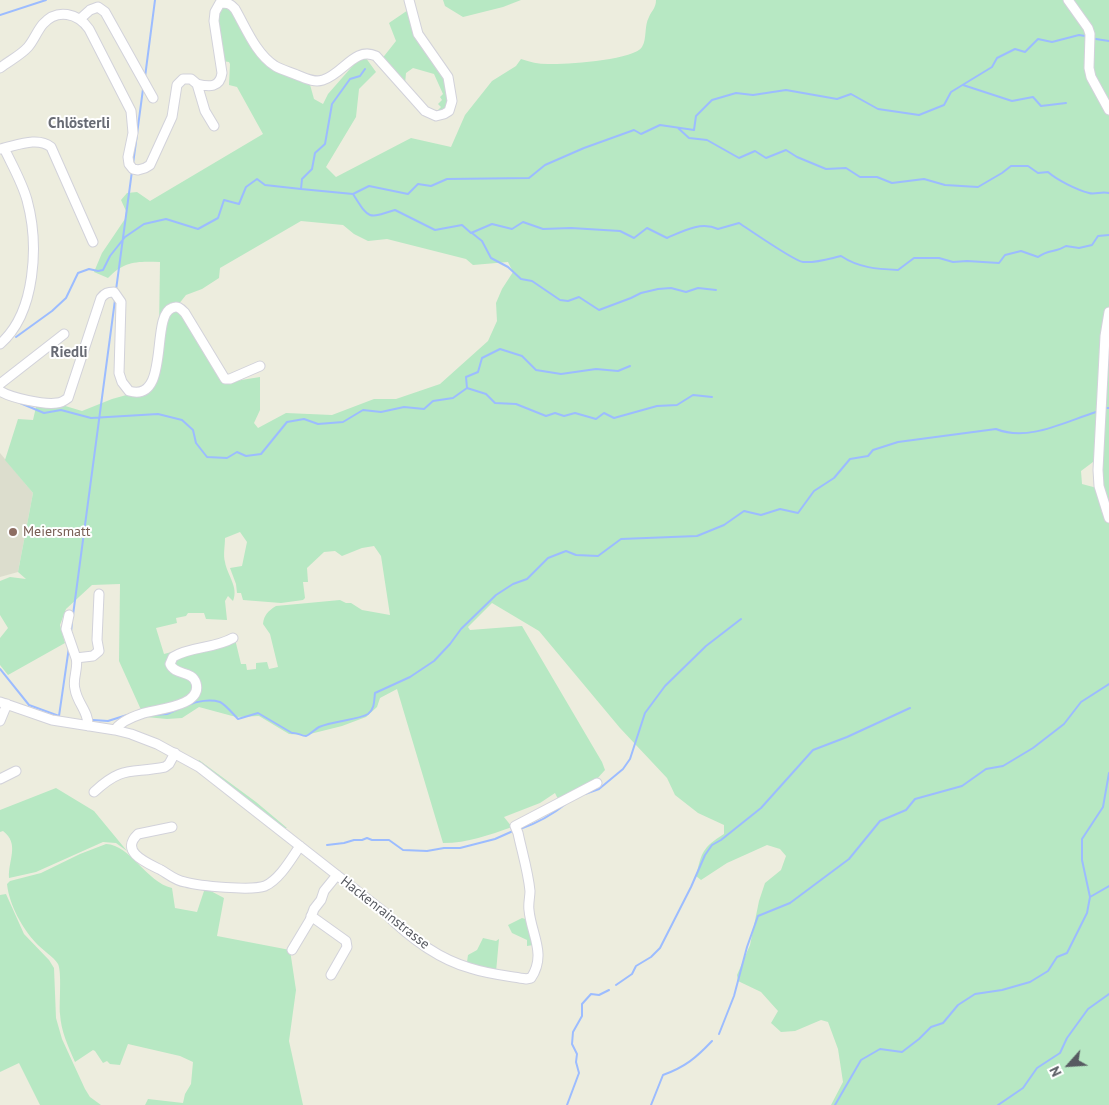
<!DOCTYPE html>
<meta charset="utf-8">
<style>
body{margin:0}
#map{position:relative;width:1109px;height:1105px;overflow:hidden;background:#ededde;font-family:"PT Sans",sans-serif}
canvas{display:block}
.north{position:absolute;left:1044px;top:1040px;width:50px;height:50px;-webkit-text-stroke:4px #fff;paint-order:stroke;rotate:244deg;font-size:14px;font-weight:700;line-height:20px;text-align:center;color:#575a61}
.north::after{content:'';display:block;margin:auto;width:18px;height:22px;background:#575a61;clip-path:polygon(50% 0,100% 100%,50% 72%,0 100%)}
</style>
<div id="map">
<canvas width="1109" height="1105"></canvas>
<div class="north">N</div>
</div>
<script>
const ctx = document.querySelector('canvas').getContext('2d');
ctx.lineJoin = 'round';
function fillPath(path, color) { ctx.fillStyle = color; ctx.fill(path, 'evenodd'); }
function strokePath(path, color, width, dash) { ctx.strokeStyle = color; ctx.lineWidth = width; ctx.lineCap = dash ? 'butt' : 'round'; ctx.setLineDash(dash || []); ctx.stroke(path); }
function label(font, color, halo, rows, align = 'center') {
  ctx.font = font + ' "PT Sans",sans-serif'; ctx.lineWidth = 4; ctx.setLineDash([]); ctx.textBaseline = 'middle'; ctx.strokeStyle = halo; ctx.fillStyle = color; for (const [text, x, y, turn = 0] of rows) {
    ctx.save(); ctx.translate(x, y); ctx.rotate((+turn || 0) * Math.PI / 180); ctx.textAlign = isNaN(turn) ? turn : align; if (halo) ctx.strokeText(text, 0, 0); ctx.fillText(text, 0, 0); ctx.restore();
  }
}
fillPath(new Path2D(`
 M0,453l33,40 -15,79 -18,5z`), '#dcddcd');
fillPath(new Path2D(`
 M443,0h78l-18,7 -40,10 -18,-11z
 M656,0h410l7,13 15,18v43l21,41v195l-6,26 -6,121 -2,-1 -2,6 -12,9 1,13 15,4 7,19 -3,5h4l4,11v582h-278l12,-23 -5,-33 -10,-27 -7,-2 -26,11 -14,1 -10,-9 7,-12 -17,-19 -23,-11 -1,-6 13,-30 9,-44 6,-18 16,-13 5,-14 -6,-7 -13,-4 -40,18 -26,17 -5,-4c6,-24 6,-28 28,-42v-9l-26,-12 -23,-18 -8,-17 -47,-50 -81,-97 -47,-28 -24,24 2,3 52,-4 80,136 3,8 -10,11 -37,18 -3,-6 -15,10 -36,14 8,10c-23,8 -44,16 -69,16l-46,-154 -17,9 -3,9 -11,10 -24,9 -36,9 -17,-1 -30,-18 -23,1 -37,-10 -17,11 -15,1 -21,-2 -3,-2c15,-6 52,-6 55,-26 0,-4 0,-8 -3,-11 -6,-9 -17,-5 -23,-14l1,-4 8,-5 44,-10 10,-6 6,25h5l1,6 9,-1v-6l11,-1 2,7 9,-2 -8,-33 -7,-10c1,-9 5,-13 13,-18l64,-6 6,3h5l11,7 28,5 -9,-59 -7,-10 -12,2 -20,8 -7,-5 -11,1 -17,16 1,14h-5l2,16 -2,2 -22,3 -38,-3 -2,-7h-4l-1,-9 -6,-16 12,-2 5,-24 -7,-10 -15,6c0,8 -2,17 0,24 2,13 14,25 8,39l-5,-5 -3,5 2,19 -21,-1 -2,-6h-16l-2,3 -10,2 1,5 -21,5 8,26 19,-5 2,2c-8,2 -25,11 -13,20 8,5 24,3 23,17 -1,17 -40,21 -53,24l-23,-51 1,-77 -28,1 -26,24 -6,16 5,18 -57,32 -8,-10v-27l8,-10 -8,-13v-34l10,-4 16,2 -8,-7 15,-79 -28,-33 13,-41 15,1 3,-13 26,-2 20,6 30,-12 18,-5h14c13,-13 17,-35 18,-52 1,-11 1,-23 7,-31l7,-2 7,3 40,69 6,1 31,-5v33l-6,13 4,5 28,-15 46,2 42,-16h22l44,-15 48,-43 9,-20 -1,-18 6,-14 11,-17 -5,-10 -35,3 -7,-6 -79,-20 -19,2 -14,-7 -11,-9 -42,-4 -81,47 -1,10 -17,11 -16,6 -8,10c-15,0 -16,15 -19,26l1,-69c-23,-1 -36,-1 -52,16l-14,-6 8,-19 23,-34 1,-8 -5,-11 6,-7 10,-1 13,9 113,-67 -26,-47 -8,-2 1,-21 -1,-2 -7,-1c-3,-14 -11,-42 -1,-54l7,-2c15,8 26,50 46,64l35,12 5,18 9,5 5,-10 35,-40 13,18 -17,17 -3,28 -30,50 10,10 75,-39 40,9 14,-32 27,-34 24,-15 5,-7c9,3 17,5 27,5 16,1 86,-4 94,-17 5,-8 2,-21 7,-30 3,-7 7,-9 7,-17z
 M1069,0h40v108l-18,-41 3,-12v-19z
 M411,8l3,12 31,54 3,34 -14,6 7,-7 -3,-3 4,-4 -2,-3 3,-3 -9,-20 -21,-6 -7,5 -1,11 -24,-24 15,-19 -7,-18z
 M1109,322v192l-8,-27z
 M199,760l57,42 31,26h-5l-85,-65z
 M56,788l38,23 33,40 -11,-8 -13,-1 -67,30 -27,6c-1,-18 11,-34 -6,-47l-3,1v-22z
 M106,844c25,1 40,38 66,44l3,20 22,4 8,-24 19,10 -7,38 73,14 6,40 -7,51 14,64h-158l3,-6 35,4 2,-9 6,-10 2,-22 -13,-6 -52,-12 -8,21 -10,-1 -3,-3 -4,2 -8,-12 -2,-1 -18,12c-7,-16 -14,-31 -15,-48 -1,-10 2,-42 -2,-50 -5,-8 -16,-14 -22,-21 -14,-15 -27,-39 -29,-59l3,-3 31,-8 39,-19z
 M6,894l18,40 25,26 5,8 2,50 6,21 23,50 5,8 11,8h-61l-21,-42 -19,9v-177z
 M522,918l7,2 4,25 -6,1v-6l-15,-7 -4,-8z
 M483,938l13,3 3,-2 -3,33 -19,-3 -10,-7 1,-7 9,-5z`), '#b7e8c3');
strokePath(new Path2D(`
 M0,15l46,-15
 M1096,39l13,2
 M145,77l10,-77
 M963,85l49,16 21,-4 8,9 25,-3
 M678,128l11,10 18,2 32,18 16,-7 11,7 20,-8 11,7 29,12 20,-1 14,9h17l15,6 32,-4 21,6 33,2 24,-14 9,-7h17l10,7 10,-1c9,8 29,18 41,21 6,2 12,-2 20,0
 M133,164l10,-75
 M301,189l1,-10 10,-10 3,-16 10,-9 7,-40 18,-25 10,-3 5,-7
 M353,194c16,25 14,25 42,16l40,20 27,-5 9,8 21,-9 20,5 11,-7 20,7 28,-1 49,3 14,7 13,-10 20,10c16,-7 34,-17 51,-9l21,-6c11,7 55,38 64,39 14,1 25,-3 38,-6 18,12 36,13 57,14l16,-12h25l14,4 14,-1 32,2 6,-8 16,-4 17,6c11,-8 17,-4 28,-11l13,2 13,-3 6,-9 11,-1
 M472,233l10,8 9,17 17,9 13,12 11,2 28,19 8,1 11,-4 20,13 32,-12 10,-5 17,-4 13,-1 15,4 12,-4 18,2
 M116,290l16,-119
 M16,337l36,-26 14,-13 12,-25 11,-4 9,2 5,-1 7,-14 15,-19 19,-13 22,-5 32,10 20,-11 6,-18 15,4 7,-17 11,-8 8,6 36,4 52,5 16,-8 39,8 10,-10 13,2 16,-7 82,-1 16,-13 39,-17 50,-18 7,4 19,-9 34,5 2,-14 16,-16 24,-7 17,2 33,-5 51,9 14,-5 27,15 41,6 25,-10 7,-13 41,-25 5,-9 18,-9 10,3 13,-13 14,3 27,-7 6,1
 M467,388l19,6 9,9 21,1 30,12 9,-3 9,3 11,-3 21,6 8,-6 10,5 43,-12 20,-1 16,-10 19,2
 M467,388l-1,-11 12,-5 4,-14 18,-9 22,7 14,14 25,4 35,-5 22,2 12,-5
 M20,403l24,10 17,-3 30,8 67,-4 24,6 11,10 3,13 11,14 20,1 10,-6 9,4 15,-2 26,-32 17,-3 14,5 25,-2 20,-12 18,2 23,-5 20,2 9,-8 20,-3 14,-10
 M1107,408h2
 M73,615l42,-315
 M71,632l1,-10
 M0,669l29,36 30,11 10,-69
 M188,705c9,-4 22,-6 32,-3 6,3 13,12 18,17l20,-6 34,20c5,-1 9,3 14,3 4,-1 9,-7 13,-9 13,-6 39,-7 49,-13 7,-5 6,-14 7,-21l35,-16 24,-16 16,-17 11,-15 35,-34 17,-11 14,-5 21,-21 18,-7 10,4 22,1 23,-17 76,-3 27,-11 20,-14 17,4 19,-6 18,4 16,-22 20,-13 16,-19 18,-3 5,-6 25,-8 98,-13c32,13 68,-7 100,-17
 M152,715l15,-1 16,-7
 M93,720l15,1 19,-6
 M585,794l14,-5 24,-20 7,-10 15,-46 20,-27 41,-40 35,-27
 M520,829c18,-6 32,-14 47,-26
 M327,845l17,-2 10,-3h8l5,-2 5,2h17l14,10 24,1 17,-3h16l35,-9 18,-8
 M1090,897l19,-11
 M616,985l16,-11 4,-8 15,-9 9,-9 31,-61 14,-32 7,-10 9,-5 40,-32 52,-58 34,-13 63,-29
 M719,1034l15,-38 13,-49 11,-31 32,-13 59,-44 31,-38 26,-11 9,-11 47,-13 24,-17 17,-3 30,-18 31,-24 17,-22 28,-18
 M567,1105l12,-32 -3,-11 1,-8 -5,-10 1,-12 9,-16v-12l9,-10 8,1 10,-5
 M651,1105l12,-30c22,-8 33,-17 49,-34
 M835,1105l26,-45 19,-11 22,3 17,-13 12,-12 12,-4 15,-18 17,-11 27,-4 28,-8 18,-11 9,-14 10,-4 20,-40 3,-16 -8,-37v-21l21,-32 6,-34
 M998,1105l25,-17 14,-20 23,-15 7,-15 21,-29 21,-15`), '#9cbcff', 2);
const minor = new Path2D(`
 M1068,0l20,28 2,6 -1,34 2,9 18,33
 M80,19l10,-9 8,-3 7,5 48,86
 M0,68c9,-7 21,-13 28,-21 6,-7 9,-16 15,-23 14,-16 35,-11 46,5l42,82 2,22 -5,24 1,7 4,5 5,1 7,-2 5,-3 22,-48 5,-32 6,-6h8l6,5 8,27 9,15
 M197,84c12,3 23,4 25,-11l-8,-52 1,-9 5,-9c7,0 10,0 15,6 11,19 21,45 40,57 7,4 15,6 22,9 8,3 17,8 26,5 20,-6 32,-34 53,-24l49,55 11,5 8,-2 5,-3 3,-10 -4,-24 -30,-43 -9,-34
 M0,149c16,-3 37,-13 51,-2l42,95
 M1109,312l-4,24 -7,134 1,16 10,32
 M0,344c36,-31 39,-100 27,-144 -5,-18 -15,-35 -23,-52
 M0,384l64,-50
 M0,391c11,7 44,14 57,12 4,0 7,-2 11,-5l33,-100c4,-5 7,-6 13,-6l7,10 -2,71 3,9 7,9c42,12 21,-75 43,-83 6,-3 9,1 13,5l40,66h5l30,-13
 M69,615l-3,14 10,29 17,-2 6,-5 -2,-11 2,-46
 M76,658c3,10 -4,21 -1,31 2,14 14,23 13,37
 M0,702l52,18 63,10 16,4 26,10 42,23 185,145c23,23 54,47 86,56 18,6 38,8 56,11l5,-1c16,-24 0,-44 -2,-68 -1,-6 1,-13 1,-19 -2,-20 -8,-39 -12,-58l-3,-7 82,-43
 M0,721l7,-17
 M115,730c5,-8 17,-13 26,-16 13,-5 62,-7 55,-31 -4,-13 -21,-7 -26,-19l3,-7c18,-11 41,-8 60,-19
 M0,779l16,-8
 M94,792c29,-27 36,-18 71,-25l4,-3 6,-11
 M172,827l-34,7c-19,18 9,29 23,36 7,4 15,11 24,12 14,4 67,9 80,4 15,-7 26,-27 35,-40
 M311,916l35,25 1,6 -16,28
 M292,950l18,-30 4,-11 7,-9 3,-9 13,-16`);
strokePath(minor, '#d2d2da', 11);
strokePath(minor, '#fff', 9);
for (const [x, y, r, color] of [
 [13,532,5,"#8d6e63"]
]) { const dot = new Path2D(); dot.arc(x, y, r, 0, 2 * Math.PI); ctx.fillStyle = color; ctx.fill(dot); strokePath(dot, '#fff', 2); }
label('14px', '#785e54', '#fff', [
 ["Meiersmatt",23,532]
], 'left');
label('14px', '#575a61', '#fff', [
 ["Hackenrainstrasse",385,913,38]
]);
label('bold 15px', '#686b74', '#fff', [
 ["Chlösterli",79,124],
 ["Riedli",69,353]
]);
</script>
